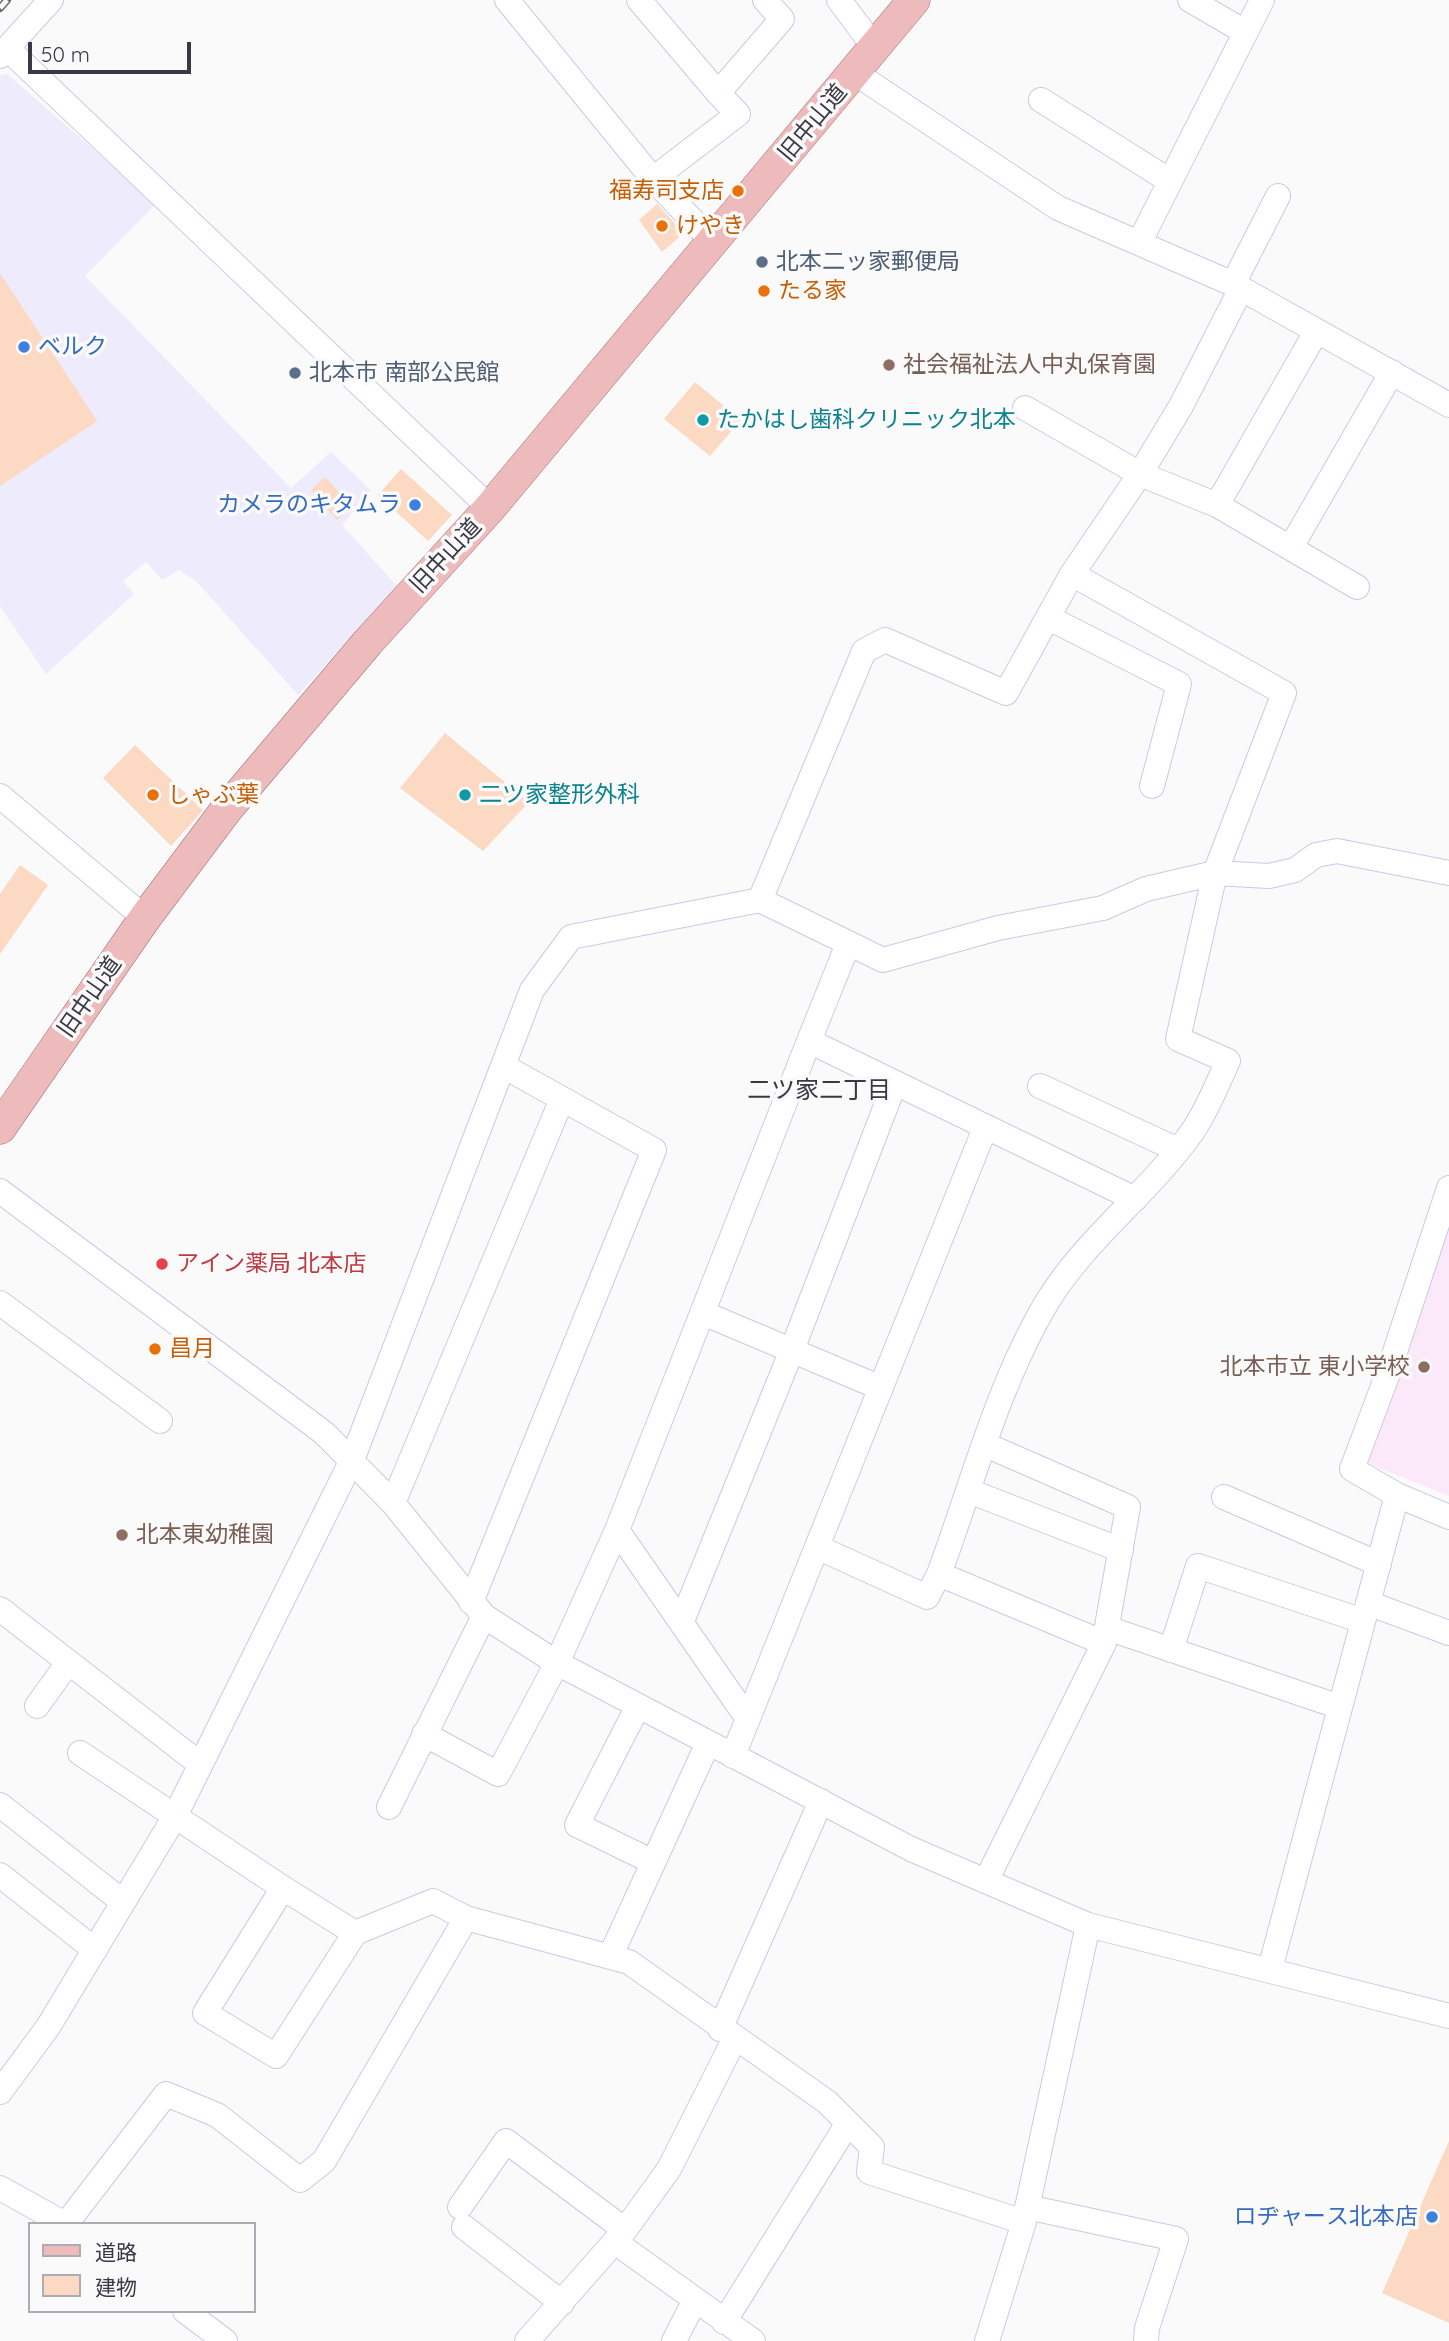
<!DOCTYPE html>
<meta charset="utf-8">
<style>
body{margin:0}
#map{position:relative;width:1449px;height:2341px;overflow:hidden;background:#fafafa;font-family:Quicksand,"Noto Sans JP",sans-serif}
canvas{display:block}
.legend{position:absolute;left:28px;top:2222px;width:228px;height:91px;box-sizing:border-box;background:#fafafa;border:2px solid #adacb2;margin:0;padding:9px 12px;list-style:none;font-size:21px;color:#393845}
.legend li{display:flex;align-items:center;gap:14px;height:35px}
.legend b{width:35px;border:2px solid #adacb2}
.scale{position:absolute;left:28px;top:42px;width:163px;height:32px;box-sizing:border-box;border:4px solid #393845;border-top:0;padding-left:9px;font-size:21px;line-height:24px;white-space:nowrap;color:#393845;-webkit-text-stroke:5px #fafafa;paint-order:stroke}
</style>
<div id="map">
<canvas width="1449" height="2341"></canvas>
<ul class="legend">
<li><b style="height:9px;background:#eebbbc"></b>道路</li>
<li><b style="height:19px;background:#fcd9c2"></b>建物</li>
</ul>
<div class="scale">50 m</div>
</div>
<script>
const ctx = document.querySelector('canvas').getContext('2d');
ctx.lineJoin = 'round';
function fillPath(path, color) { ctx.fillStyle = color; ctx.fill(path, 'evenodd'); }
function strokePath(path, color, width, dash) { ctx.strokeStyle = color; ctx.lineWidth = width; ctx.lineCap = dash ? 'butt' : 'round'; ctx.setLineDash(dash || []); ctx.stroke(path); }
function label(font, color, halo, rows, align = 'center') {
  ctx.font = font + ' Quicksand,"Noto Sans JP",sans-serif'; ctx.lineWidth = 7; ctx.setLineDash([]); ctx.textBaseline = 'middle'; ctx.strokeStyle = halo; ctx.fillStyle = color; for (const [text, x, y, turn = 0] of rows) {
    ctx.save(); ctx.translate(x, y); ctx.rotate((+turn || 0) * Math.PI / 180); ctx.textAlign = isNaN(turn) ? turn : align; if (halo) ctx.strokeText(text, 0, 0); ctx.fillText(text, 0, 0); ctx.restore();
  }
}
fillPath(new Path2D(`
 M7,74l149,130 -71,72 206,212 40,-36 40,39 -29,34 55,61 -99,109 -101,-113 -18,-12 -17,10 -16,-18 -23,19 11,13 -88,80 -46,-68v-531z`), '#edebfc');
fillPath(new Path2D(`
 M1449,1227v269l-84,-34z`), '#fbe9fa');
fillPath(new Path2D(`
 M657,204l27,29 -22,19 -23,-32z
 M0,273l97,148 -97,65z
 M695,382l46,38 -31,36 -46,-37z
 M401,469l51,46 -24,26 -50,-46z
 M325,477l27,30 -15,13 -26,-30z
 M445,733l84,69 -46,49 -83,-63z
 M135,745l68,65 -32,36 -68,-68z
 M20,865l28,20 -48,69v-60z
 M1449,2141v182l-67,-30z`), '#fcd9c2');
const minor = new Path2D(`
 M507,0l146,179 61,64
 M639,0l79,93 64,-74 -17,-19
 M839,0l36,48
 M1190,0l55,32
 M7,48l483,460
 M0,56l51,-56
 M855,73l203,135 175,76 216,121
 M1041,100l129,81
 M653,179l85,-65 -20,-21
 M1139,243l123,-243
 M1233,284l45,-88
 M1025,408l115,66 77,31 140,82
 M1217,505l99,-173
 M1291,547l101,-175
 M1049,618l130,66 -27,102
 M0,796l145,122
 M760,900l104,-249 21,-11 121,53 66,-119 68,-100 41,-68 60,-117
 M809,1041l39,-97
 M1040,1086l138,64
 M1449,1188l-61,185 -36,96 45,26 52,22
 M0,1191l324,242 69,70 91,113 73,47 354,186 177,76 361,91
 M0,1303l160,118
 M703,1313l178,75
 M986,1445l142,62 -24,136 -118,238
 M969,1491l152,59
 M1224,1497l155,67
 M393,1503l169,-404
 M817,1547l110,50 12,-23c33,-89 59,-190 108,-272 39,-64 102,-109 145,-170 15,-21 25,-48 36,-71l-50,-22 37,-166 69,-180 -212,-119
 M939,1574l165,69
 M471,1602l183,-452 -149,-83
 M1368,1603l81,30
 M0,1609l200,155
 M682,1621l110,-271 102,-265
 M1107,1628l233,79
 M1171,1650l27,-84 165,55
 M37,1706l31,-43
 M637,1708l-60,117 76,37
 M748,1719l-131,-189 192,-489 326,158
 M424,1734l74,40 59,-111 60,-133
 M80,1753l203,135
 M733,1756l252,-628
 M0,1805l123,97
 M389,1807l95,-191
 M0,1875l95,75
 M355,1933l-72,-45 -78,125 71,43 79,-123 78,-32 33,17 163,44 198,140 45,45 -3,25 155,50
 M610,1957l98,-214
 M1270,1969l127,-474
 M720,2029l101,-228
 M0,2092l48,-65 126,-209 178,-358 180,-470 39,-53 189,-37 123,60 115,-32 105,-20 43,-19 69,-16 54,3 26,-6 21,-15 21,-4 112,22
 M0,2188l65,36
 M460,2207l46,-66 119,89
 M1027,2207l149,32 -29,89 -1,13
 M66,2224l100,-130 51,21 83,65 24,-19 142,-243
 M464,2227l98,76
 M615,2242l138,99
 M185,2311l40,30
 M724,2322l124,-199
 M527,2341l98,-111 44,-61 66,-131
 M674,2341l21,-41
 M987,2341l37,-119 64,-297`);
const major = new Path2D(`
 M0,1128l145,-210 81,-108 142,-168 122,-134 424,-508`);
strokePath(minor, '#ccc8e8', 26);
strokePath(major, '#a77075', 33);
strokePath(minor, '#fff', 24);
strokePath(major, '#eebbbc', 32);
const rail = new Path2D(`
 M0,8l7,-8`);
strokePath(rail, '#6b6a74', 8);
strokePath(rail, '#fafafa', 5, [16]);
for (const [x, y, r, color] of [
 [738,191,7,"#e8710a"],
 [662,226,7,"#e8710a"],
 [762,262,7,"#5c6f8a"],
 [764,291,7,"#e8710a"],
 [24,347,7,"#3f7fe0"],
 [889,365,7,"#8d6e63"],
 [295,373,7,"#5c6f8a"],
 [703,420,7,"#0f9aa8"],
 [415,505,7,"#3f7fe0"],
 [153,795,7,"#e8710a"],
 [465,795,7,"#0f9aa8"],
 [162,1264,7,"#e0444e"],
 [155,1349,7,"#e8710a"],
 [1424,1367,7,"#8d6e63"],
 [122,1535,7,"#8d6e63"],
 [1432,2217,7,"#3f7fe0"]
]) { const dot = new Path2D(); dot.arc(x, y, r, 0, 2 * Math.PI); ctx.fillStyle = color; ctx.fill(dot); strokePath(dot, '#fafafa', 2.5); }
label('23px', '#393845', '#fafafa', [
 ["旧中山道",813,123,-50],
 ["旧中山道",446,556,-47],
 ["旧中山道",90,997,-55]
]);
label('23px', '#c56008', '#fafafa', [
 ["福寿司支店",724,191,"right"],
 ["けやき",676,226],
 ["たる家",778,291],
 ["しゃぶ葉",167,795],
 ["昌月",169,1349]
], 'left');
label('23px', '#4e5e75', '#fafafa', [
 ["北本二ッ家郵便局",776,262],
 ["北本市 南部公民館",309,373]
], 'left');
label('23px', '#366cbe', '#fafafa', [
 ["ベルク",38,347,"left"],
 ["カメラのキタムラ",401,505],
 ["ロヂャース北本店",1418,2217]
], 'right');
label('23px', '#785e54', '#fafafa', [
 ["社会福祉法人中丸保育園",903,365],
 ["北本市立 東小学校",1410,1367,"right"],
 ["北本東幼稚園",136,1535]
], 'left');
label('23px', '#0d838f', '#fafafa', [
 ["たかはし歯科クリニック北本",717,420],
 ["二ツ家整形外科",479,795]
], 'left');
label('23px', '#be3a42', '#fafafa', [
 ["アイン薬局 北本店",176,1264]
], 'left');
label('24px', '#393845', '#fafafa', [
 ["二ツ家二丁目",819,1091]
]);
</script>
